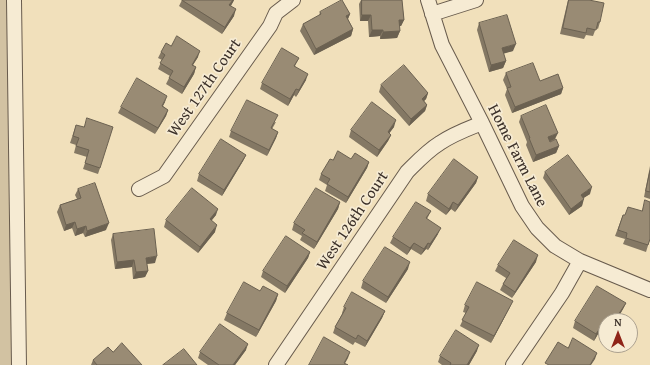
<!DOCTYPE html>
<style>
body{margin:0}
#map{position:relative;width:650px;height:365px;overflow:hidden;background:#f1e0bb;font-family:"Gentium Book Plus",serif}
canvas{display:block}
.north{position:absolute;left:598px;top:313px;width:40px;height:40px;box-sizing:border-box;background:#f6ebd3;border:1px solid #aba08f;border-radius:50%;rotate:0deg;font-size:11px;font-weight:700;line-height:16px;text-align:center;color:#3a2f28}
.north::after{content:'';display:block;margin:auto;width:14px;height:18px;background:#8f2418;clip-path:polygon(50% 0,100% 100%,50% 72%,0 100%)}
</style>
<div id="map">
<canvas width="650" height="365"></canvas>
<div class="north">N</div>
</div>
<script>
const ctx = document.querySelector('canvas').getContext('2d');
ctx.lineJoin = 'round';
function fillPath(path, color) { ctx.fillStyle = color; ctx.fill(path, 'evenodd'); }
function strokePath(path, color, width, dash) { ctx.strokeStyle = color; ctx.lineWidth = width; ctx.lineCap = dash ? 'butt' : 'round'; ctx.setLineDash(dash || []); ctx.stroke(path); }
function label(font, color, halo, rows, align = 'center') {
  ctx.font = font + ' "Gentium Book Plus",serif'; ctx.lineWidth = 3.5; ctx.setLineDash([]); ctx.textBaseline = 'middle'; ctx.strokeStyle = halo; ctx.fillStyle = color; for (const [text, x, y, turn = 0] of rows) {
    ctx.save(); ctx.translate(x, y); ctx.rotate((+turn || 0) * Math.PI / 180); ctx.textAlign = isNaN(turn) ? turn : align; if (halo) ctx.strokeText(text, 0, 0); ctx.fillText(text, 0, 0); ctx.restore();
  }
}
fillPath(new Path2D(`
 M0,0h13l6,365h-19z`), '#d2c2a2');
const minor = new Path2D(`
 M14,0l5,365
 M428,0l14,45 40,78 40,83 15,22 18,18 25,15 70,29
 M432,14l44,-14
 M139,189l25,-13 106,-150 6,-13 17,-13
 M276,365l131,-193c10,-10 20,-21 33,-29 13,-9 27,-14 42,-20
 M513,365l49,-72 18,-32`);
strokePath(minor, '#685b4d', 16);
strokePath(minor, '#f6ebd3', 14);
fillPath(new Path2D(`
 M182,0h52l-3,6 3,10 -12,18 -43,-28z
 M361,0h41l2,20 -3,6h-2l1,5 -3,7 -17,1v-3l-11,1 -1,-16h-8l-1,-17z
 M568,0h21l11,22 -2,7 -2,-1 -3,8 -7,-1 -2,4 -24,-5z
 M320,12l30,2 -2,5 5,10 -2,7 -37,19 -14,-24 3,-7 16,-8z
 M479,23l34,28 -10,2 3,8 -3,7 -14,4 -12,-42z
 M171,46l27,11 -5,8 3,2 -2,7 -12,20 -16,-10 4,-8 -12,-7 4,-9 -4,-2 3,-6z
 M299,58l-4,8 11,14 -10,17 -2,-2 -6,11 -28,-17 2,-6z
 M506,73l34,8 23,7 -2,6 -49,19 -7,-18 2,-6 -4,-9z
 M381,85l47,8 -2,6 -2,2 3,4 -2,6 -16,15 -30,-34z
 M165,102l-2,4 5,4 -2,6 -11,18 -37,-21 3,-6z
 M521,116l34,23 -5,3 9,4 -3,7 -23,9 -7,-17 1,-3 -8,-20z
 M276,122l-4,7 6,3 -2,6 -9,18 -38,-19 2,-6z
 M76,125l24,43 -2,6 -15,-5 4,-12 -13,-4 2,-8 -6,-2z
 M394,127l-5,6 2,2 -3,6 -11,16 -28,-20 2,-7z
 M246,155l-3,6 -21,35 -25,-15 2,-7z
 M351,159l18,3 -2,6 -21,35 -21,-12 2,-6 -8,-5 2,-6 12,-14z
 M650,166v33l-6,-2z
 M545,172l45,22 -7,4 -1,8 -13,9 -26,-37z
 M478,177l-2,6 -21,29 -4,-3 -5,6 -20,-14 2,-7z
 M78,189l28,41 -21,7 -2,-4 -8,3 -3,-8 -8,3 -7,-19 3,-7 17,-6 -2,-4z
 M340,202l-2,7 -24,40 -14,-9 2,-4 -10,-6 2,-7z
 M431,211l-4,8 11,15 -10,16 -2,-1 -5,6 -10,-6 -4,6 -17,-12 3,-6z
 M216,215l-5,6 4,11 -17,21 -34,-26 2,-7z
 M623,215l27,24 -4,13 -23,-8 2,-5 -10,-3z
 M113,234l42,29 -8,1 1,7 -3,6 -12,2 -1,-12 -17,2 -4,-29z
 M310,252l-2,6 -23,35 -24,-16 2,-6z
 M536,262l-24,36 -12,-8 6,-12 -11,-7 3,-6z
 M408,269l-22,34 -25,-15 2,-7z
 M260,291l18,3 -2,7 -20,36 -32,-17 3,-7z
 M626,303l-3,6 -7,12h-10v16l-1,2 -7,-5 -4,7 -21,-13 2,-7z
 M465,305l45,2 -19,36 -31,-17 6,-13 -3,-1z
 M344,307l41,4 -3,7 -17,29 -10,-5 -2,3 -20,-12 2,-6 7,-13v-1z
 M246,350l-11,15h-27l-10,-7 2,-6z
 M477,351l-8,14h-27l-4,-3 2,-6z
 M113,352l29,13h-51l2,-5z`), '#847864');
fillPath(new Path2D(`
 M233,0h1l-1,2 -6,9 2,-6z
 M236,9l-2,7 -12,18 3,-7z
 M350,14l-3,7 -1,-5z
 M362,15h9l-3,6h-8z
 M399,20h5l-3,6h-4z
 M353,29l-2,7 -37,19 2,-6z
 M372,30h11l-3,6 -11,1z
 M400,31l-3,7 -17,1 3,-7z
 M516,44l-3,7 -14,4 3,-7z
 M200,51l-2,6 -9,14 3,-6z
 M506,61l-3,7 -14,4 2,-7z
 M196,67l-2,7 -12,20 2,-7z
 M308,74l-2,6 -10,17 3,-7z
 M563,88l-2,6 -49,19 3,-6z
 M296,89l-2,6 -6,11 2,-7z
 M428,93l-2,6 -6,6 2,-6z
 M167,96l-2,6 -6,10z
 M427,105l-2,6 -16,15 2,-7z
 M168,110l-2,6 -11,18 3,-6z
 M396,120l-2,7 -9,12 3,-7z
 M278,132l-2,6 -9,18 2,-6z
 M558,133l-3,6 -10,4 3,-6z
 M391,135l-3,6 -11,16 2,-7z
 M559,146l-3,7 -23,9 3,-7z
 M246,155l-3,6 -21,35 2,-6z
 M369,162l-2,6 -21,35 2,-6z
 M478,177l-2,6 -21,29 3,-7z
 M592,187l-2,7 -11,7 2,-6z
 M584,199l-2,7 -13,9 2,-6z
 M340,202l-2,7 -24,40 3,-7z
 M453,202l-2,7 -5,6 3,-6z
 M218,209l-2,6 -9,11 3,-7z
 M75,222l-3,6 -8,3 2,-6z
 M109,223l-3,7 -21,7 2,-6z
 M217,225l-2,7 -17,21 2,-6z
 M86,226l-3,7 -8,3 2,-7z
 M441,228l-3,6 -10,16 2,-6z
 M414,243l-3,6 -4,6 3,-7z
 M428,243l-2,6 -5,6 3,-6z
 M310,252l-2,6 -23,35 2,-7z
 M538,255l-2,7 -24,36 3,-6z
 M157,256l-2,7 -11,1 2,-6z
 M134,260l-2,7 -17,2 2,-7z
 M410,262l-2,7 -22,34 2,-6z
 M148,271l-3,6 -12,2 3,-7z
 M278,294l-2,7 -20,36 3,-7z
 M513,301l-3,6 -19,36 3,-7z
 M626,303l-3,6 -7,12h-2z
 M385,311l-3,7 -17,29 2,-6z
 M600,328l-2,6 -4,7 2,-7z
 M248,344l-2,6 -11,15h-2z
 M479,345l-2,6 -8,14h-2z
 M350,352l-2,6 -4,7v-2z
 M597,353l-2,6 -4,6h-1z`), '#6b6151');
const building = new Path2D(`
 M182,0h51l-4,5 7,4 -11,18z
 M342,0l8,14 -4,2 7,13 -37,20 -13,-25 18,-10 -1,-2z
 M362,0h40l2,20h-5l1,11 -17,1v-2h-11l-1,-15h-9z
 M569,0h20l15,3 -4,19h-2l-2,8 -9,-2 -1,5 -23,-5z
 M507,15l9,29 -14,4 4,13 -15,4 -12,-42z
 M177,36l23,15 -8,14 4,2 -12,20 -15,-9 4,-7 -13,-8 5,-8 -4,-3 5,-9 5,3z
 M282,48l17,10 -5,8 14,8 -9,16 -3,-1 -6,10 -28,-16z
 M533,63l7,18 18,-7 5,14 -48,19 -8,-19 4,-1 -5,-14z
 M404,65l24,28 -6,6 5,6 -16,14 -30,-34z
 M137,78l30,18 -5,10 6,4 -10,18 -37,-21z
 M247,100l31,15 -7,13 7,4 -9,18 -38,-19z
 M372,102l24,18 -8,12 3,3 -12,15 -28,-20z
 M546,105l12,28 -10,4 2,5 6,-3 3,7 -23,9 -7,-17h1l-9,-22z
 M87,118l26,9 -13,41 -15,-5 4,-13 -13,-4 3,-8 -6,-2 3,-11 8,2z
 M221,139l25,16 -22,35 -25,-16z
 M338,151l13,8 4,-6 14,9 -21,35 -21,-13 3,-5 -9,-5 9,-15 3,1z
 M568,155l24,32 -11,8 3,4 -13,10 -26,-37z
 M454,159l24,18 -20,28 -5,-3 -4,7 -21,-15z
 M650,171v21l-4,-1z
 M95,183l14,40 -22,8 -1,-5 -9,3 -2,-7 -9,3 -6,-20 21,-7 -3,-9z
 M192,188l26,21 -8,10 7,6 -17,22 -34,-27z
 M316,188l24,14 -23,40 -15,-9 3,-3 -11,-7z
 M645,200l5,2v37l-2,6 -22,-7 1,-5 -9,-3 5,-15h2l3,-8 14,4z
 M416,202l15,9 -5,7 15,10 -11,16 -2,-1 -4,6 -10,-6 -4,5 -17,-11z
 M154,229l3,27 -11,2 2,13 -12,1 -2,-12 -17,2 -4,-28z
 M286,236l24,16 -23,34 -24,-15z
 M514,240l24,15 -23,37 -12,-8 7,-11 -12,-8z
 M385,247l25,15 -22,35 -25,-16z
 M244,282l16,9 3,-5 15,8 -19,36 -32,-17z
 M477,282l36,19 -19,35 -32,-16 7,-13 -4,-2z
 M597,286l29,17 -12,18h-8v11l-6,-4 -4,6 -21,-13z
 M352,292l33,19 -18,30 -9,-6 -2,4 -21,-12 11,-19 -2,-1z
 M220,324l28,20 -15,21h-14l-19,-13z
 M456,330l23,15 -12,20h-17l1,-2 -11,-7z
 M324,337l26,15 -6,11 4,2h-39z
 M573,338l24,15 -7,12h-41l-4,-2 13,-21 10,6z
 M122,343l20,22h-45l-4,-5 15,-13 5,5z
 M184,349l13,16h-34z`);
fillPath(building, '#998b74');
strokePath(building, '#6b6151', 1);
label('16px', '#3a2f28', '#f6ebd3', [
 ["West 127th Court",205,88,-55],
 ["Home Farm Lane",517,156,63],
 ["West 126th Court",353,221,-56]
]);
</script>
